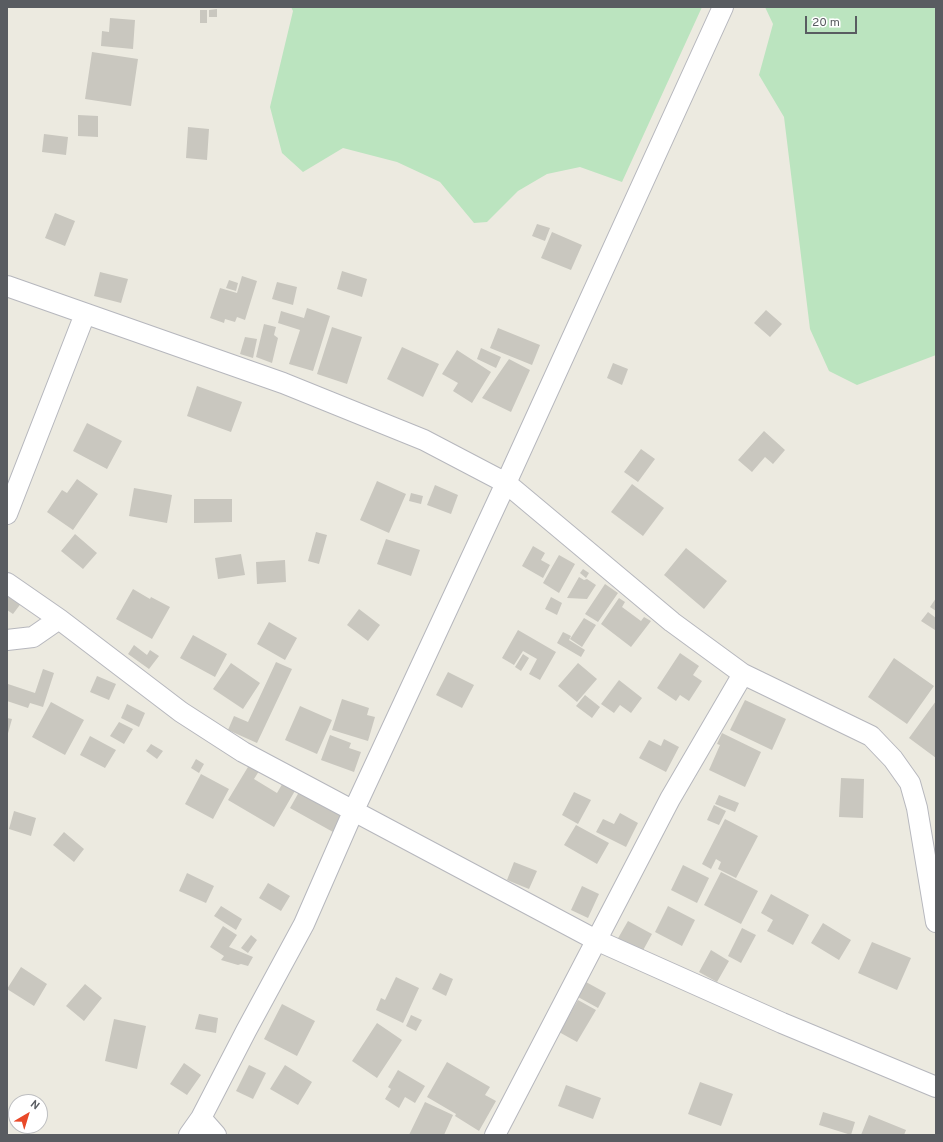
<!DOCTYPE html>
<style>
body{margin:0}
#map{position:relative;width:943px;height:1142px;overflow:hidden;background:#eceae0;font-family:Overpass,sans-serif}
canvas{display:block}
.frame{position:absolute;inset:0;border:8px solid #595c61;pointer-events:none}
.north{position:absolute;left:8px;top:1094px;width:40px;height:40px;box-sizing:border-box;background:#fff;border:1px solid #bdbec0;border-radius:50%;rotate:38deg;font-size:11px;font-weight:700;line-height:16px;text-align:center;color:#595c61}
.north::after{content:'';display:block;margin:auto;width:14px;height:18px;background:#e94929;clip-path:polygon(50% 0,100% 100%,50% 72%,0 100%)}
.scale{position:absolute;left:805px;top:16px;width:52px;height:18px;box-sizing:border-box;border:2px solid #595c61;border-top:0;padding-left:5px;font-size:12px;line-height:14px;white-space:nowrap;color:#595c61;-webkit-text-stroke:3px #fff;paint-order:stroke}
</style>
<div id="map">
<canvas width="943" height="1142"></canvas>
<div class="frame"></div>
<div class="north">N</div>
<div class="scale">20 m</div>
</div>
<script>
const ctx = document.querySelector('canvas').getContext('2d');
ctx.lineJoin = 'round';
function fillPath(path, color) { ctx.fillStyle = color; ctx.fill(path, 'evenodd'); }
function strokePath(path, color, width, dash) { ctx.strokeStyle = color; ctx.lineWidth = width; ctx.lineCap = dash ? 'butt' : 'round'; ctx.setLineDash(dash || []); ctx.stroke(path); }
fillPath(new Path2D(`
 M291,7h411l-80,175 -42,-15 -33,7 -29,17 -31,31 -13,1 -34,-41 -43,-20 -54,-14 -40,24 -21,-19 -12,-46 23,-96z
 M765,7h171v348l-79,30 -28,-14 -19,-42 -26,-212 -25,-42 14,-51z`), '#bbe4bf');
fillPath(new Path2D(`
 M217,9v8h-8v-7z
 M200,10h7v13h-7z
 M110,18l25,2 -2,29 -32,-3 1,-15 7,1z
 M92,52l46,7 -7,47 -46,-7z
 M78,115l20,1v21l-20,-1z
 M188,127l21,2 -2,31 -21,-2z
 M44,134l24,3 -2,18 -24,-3z
 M55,213l20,8 -10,25 -20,-8z
 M537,224l13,4 -5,13 -13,-5z
 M552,232l30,13 -11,25 -30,-12z
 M342,271l25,8 -5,18 -25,-8z
 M100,272l28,7 -7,24 -27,-7z
 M242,276l15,5 -12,39 -8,-3 -2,5 -10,-3 -1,4 -14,-5 10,-30 17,5z
 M229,280l9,3 -2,8 -10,-3z
 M277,282l20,5 -4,18 -21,-6z
 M307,308l23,8 -17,55 -24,-7 11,-34 -22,-7 3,-12 23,7z
 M766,310l16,14 -12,13 -16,-14z
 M264,324l12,3 -2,8 4,3 -6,25 -16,-6z
 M332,327l30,10 -15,47 -30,-10z
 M498,328l42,17 -8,20 -42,-17z
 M245,337l12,2 -4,19 -13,-4z
 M402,347l37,17 -16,33 -36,-18z
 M481,348l20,9 -5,11 -19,-9z
 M457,350l34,22 -19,31 -19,-12 5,-8 -16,-9z
 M509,359l21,11 -19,42 -29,-14z
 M613,363l15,6 -6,16 -15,-7z
 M197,386l45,16 -11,30 -44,-16z
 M87,423l35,18 -15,28 -34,-18z
 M764,431l21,19 -12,14 -8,-7 -13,15 -14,-12z
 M641,449l14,10 -17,23 -14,-10z
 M77,479l21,15 -25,36 -26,-18 15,-22 5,3z
 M377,481l29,13 -17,39 -29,-13z
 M632,484l32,24 -21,28 -32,-24z
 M435,485l23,10 -7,19 -24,-9z
 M134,488l38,7 -5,28 -38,-7z
 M411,493l12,3 -2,8 -12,-3z
 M194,499h38v23l-38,1z
 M316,532l11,3 -8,29 -11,-3z
 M75,534l22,19 -14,16 -22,-18z
 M386,539l34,11 -9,26 -34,-12z
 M533,546l12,7 -4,7 9,5 -7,13 -21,-12z
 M686,548l41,33 -23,28 -40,-34z
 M241,554l4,21 -27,4 -3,-21z
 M559,555l16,9 -16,29 -16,-10z
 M285,560l1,22 -29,2 -1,-22z
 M583,569l6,4 -3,5 -6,-5z
 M579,577l5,3 3,-1 9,6 -9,14 -20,-1z
 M605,584l13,9 -20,29 -13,-8z
 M133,589l17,10 1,-2 19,10 -18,32 -36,-20z
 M7,595l15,7 -9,12 -6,-4z
 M551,597l11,6 -5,12 -12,-6z
 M619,598l6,4 -3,5 19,14 3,-4 7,4 -20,26 -30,-23z
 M936,598v13l-6,-4z
 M359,609l21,16 -12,16 -21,-16z
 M928,612l8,6v11l-1,1 -14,-9z
 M584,618l12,7 -14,22 -12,-8z
 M269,622l28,16 -12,22 -28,-16z
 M518,630l38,22 -16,28 -11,-6 8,-15 -14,-8 -9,14 -12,-7z
 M563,632l8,4 -2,4 16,10 -4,7 -24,-14z
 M193,635l34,19 -12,23 -35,-19z
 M134,645l13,10 3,-5 9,6 -10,13 -21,-15z
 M680,653l19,13 -6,9 9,6 -13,20 -9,-6 -4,6 -19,-13z
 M523,654l6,4 -8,13 -6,-4z
 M894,658l40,28 -27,38 -39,-27z
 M276,662l16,7 -35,74 -29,-13 6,-14 14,6z
 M231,663l29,20 -17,26 -30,-20z
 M578,663l19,16 -20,23 -19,-16z
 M43,669l11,4 -11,34 -13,-4 -2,5 -21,-7 1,-17 27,9z
 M448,672l26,13 -12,23 -26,-13z
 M97,676l19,8 -7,16 -19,-8z
 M619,680l23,18 -11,15 -11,-8 -6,8 -13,-9z
 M585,695l15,12 -8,11 -16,-12z
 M342,699l27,9 -2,7 8,2 -7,24 -36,-11z
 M745,700l41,19 -14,31 -42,-20z
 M936,701v57l-27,-20z
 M51,702l33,18 -19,35 -33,-18z
 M127,704l18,9 -6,14 -18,-9z
 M300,706l32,14 -15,34 -32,-14z
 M7,718l5,1 -5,18z
 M119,722l14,7 -9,15 -14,-8z
 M722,733l39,19 -16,35 -36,-17 11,-25 -3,-1z
 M330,735l21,8 -2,5 12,4 -7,20 -33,-12z
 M90,736l26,14 -11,18 -25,-13z
 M664,739l15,8 -13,25 -27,-14 10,-18 12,6z
 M151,744l12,7 -6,8 -11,-8z
 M196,759l8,5 -5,9 -8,-5z
 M251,762l10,6 -7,11 23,14 7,-12 12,8 -22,38 -46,-27z
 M201,774l28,15 -16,30 -28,-15z
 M841,778l23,1 -1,39 -24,-1z
 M299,792l43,24 -9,16 -43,-24z
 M574,792l17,8 -13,24 -16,-9z
 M719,795l20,8 -4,9 -20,-8z
 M714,805l12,6 -7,14 -12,-5z
 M14,811l22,7 -5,18 -22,-7z
 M620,813l18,10 -12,24 -30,-15 7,-13 11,5z
 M725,819l33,17 -22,42 -18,-9 3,-7 -5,-3 -5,10 -9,-5z
 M576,825l33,18 -12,21 -33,-19z
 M64,832l20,17 -10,13 -21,-17z
 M514,862l23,9 -8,18 -22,-9z
 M683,865l26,13 -12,25 -26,-13z
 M721,872l37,19 -17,33 -37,-19z
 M187,873l27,13 -8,17 -27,-12z
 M268,883l22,13 -9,15 -22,-13z
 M582,886l17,8 -11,24 -17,-8z
 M771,894l38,21 -16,30 -26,-14 6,-11 -12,-7z
 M221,906l21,13 -6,11 -22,-14z
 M668,906l27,14 -13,26 -27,-14z
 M628,921l24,13 -11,20 -24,-14z
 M823,923l28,17 -12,20 -28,-17z
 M223,926l14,9 -8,12 24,10 -5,9 -7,-2 -3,1 -17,-5 3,-4 -14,-9z
 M742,928l14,7 -15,28 -13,-7z
 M251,935l6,5 -9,13 -7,-5z
 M872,942l39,16 -14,32 -39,-17z
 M711,950l18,11 -12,21 -18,-10z
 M21,967l26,17 -13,22 -27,-17z
 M440,973l13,6 -7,17 -14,-7z
 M396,977l23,11 -16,35 -27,-13 5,-12 4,2z
 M586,982l20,11 -8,15 -20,-11z
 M85,984l17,14 -18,23 -18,-15z
 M578,1000l18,10 -19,32 -18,-10z
 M282,1004l33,17 -18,35 -33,-17z
 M199,1014l19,4 -2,15 -21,-4z
 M411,1015l11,5 -6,11 -10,-5z
 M114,1019l32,7 -9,43 -32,-8z
 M377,1023l25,17 -25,38 -25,-17z
 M447,1062l43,25 -5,8 11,6 -17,30 -24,-15 1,-2 -29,-17z
 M184,1063l17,12 -14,20 -17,-11z
 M249,1065l17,8 -13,26 -17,-8z
 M285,1065l27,17 -14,23 -28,-16z
 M398,1070l27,16 -10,17 -10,-6 -6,11 -14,-9 6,-10 -3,-2z
 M700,1082l33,12 -12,32 -33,-12z
 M566,1085l35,13 -8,21 -35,-13z
 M425,1102l28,13 -9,20h-35z
 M823,1112l32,10 -4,13 -32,-10z
 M869,1115l37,15 -2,5h-43z`), '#c9c7bf');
const minor = new Path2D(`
 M7,286l276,97 141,57 82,43 166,139 71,52 128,62 22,23 17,24 7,25 19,114
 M7,514l78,-200
 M7,583l52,36 122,93 62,40 353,188 186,83 154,64
 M7,640l26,-3 26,-18
 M201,1118l15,17
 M189,1135l12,-17 45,-87 58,-107 49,-112 153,-329 217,-476
 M495,1135l175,-336 73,-125`);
strokePath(minor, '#b6b7bd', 22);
strokePath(minor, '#fff', 20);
</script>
